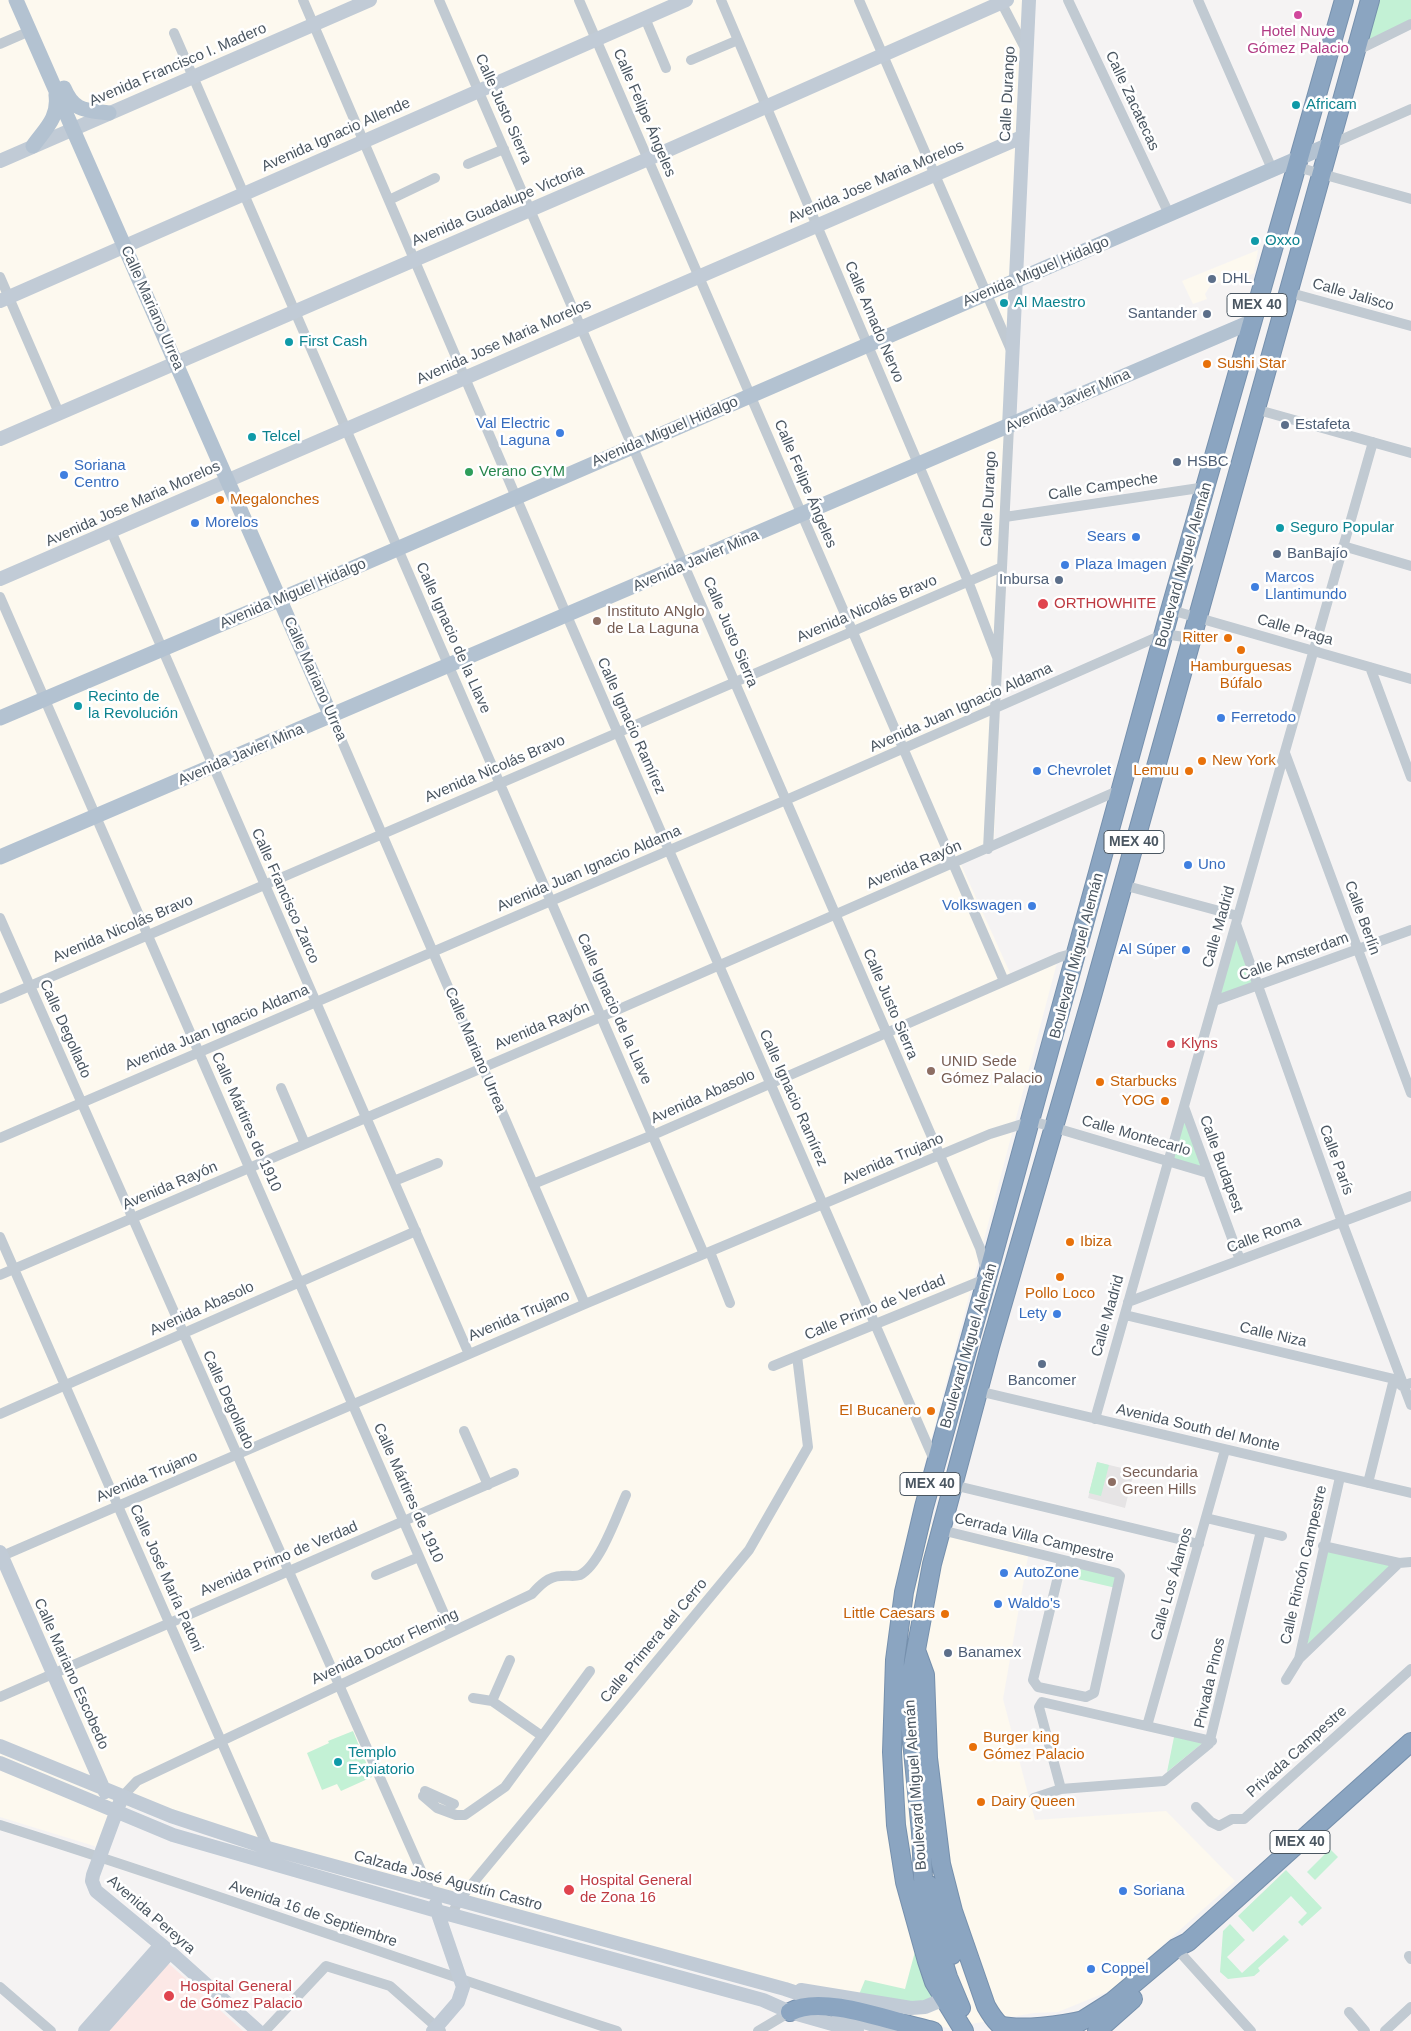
<!DOCTYPE html>
<meta charset="utf-8">
<style>
body{margin:0}
canvas{display:block;background:#f5f3f3}
</style>
<canvas width="1411" height="2031"></canvas>
<script>
const ctx = document.querySelector('canvas').getContext('2d');
ctx.lineJoin = 'round';
function fillPath(path, color) { ctx.fillStyle = color; ctx.fill(path, 'evenodd'); }
function strokePath(path, color, width, dash) { ctx.strokeStyle = color; ctx.lineWidth = width; ctx.lineCap = dash ? 'butt' : 'round'; ctx.setLineDash(dash || []); ctx.stroke(path); }
function label(font, color, halo, rows, align = 'center') {
  ctx.font = font + ' Arial,sans-serif'; ctx.lineWidth = 5; ctx.setLineDash([]); ctx.textBaseline = 'middle'; ctx.strokeStyle = halo; ctx.fillStyle = color; for (const [text, x, y, turn = 0] of rows) {
    ctx.save(); ctx.translate(x, y); ctx.rotate((+turn || 0) * Math.PI / 180); ctx.textAlign = isNaN(turn) ? turn : align; if (halo) ctx.strokeText(text, 0, 0); ctx.fillText(text, 0, 0); ctx.restore();
  }
}
fillPath(new Path2D(`
 M0,0h1033l-39,842 -36,16 53,117 48,-20 -149,565 120,25 -27,154 32,121 131,-9 69,70 -123,109 -54,22 -24,1 -86,15 -516,-141 -307,-81 -18,44 -107,-33z
 M1258,250l-4,23 -11,6 -7,-3 -26,10 -5,8 2,5 -14,5 -11,-23z`), '#fdf9ef');
fillPath(new Path2D(`
 M1097,1462l37,9 -9,37 -37,-10z`), '#e6e4e5');
fillPath(new Path2D(`
 M166,1961l77,70h-142z`), '#fce8e6');
fillPath(new Path2D(`
 M1374,0h37v23l-51,27z
 M1237,928l21,60 -43,13z
 M1186,1102l23,68 -38,-12z
 M1097,1462l12,3 -8,31 -12,-3z
 M1328,1547l68,13 -90,89z
 M1072,1564l46,9 -2,15 -47,-11z
 M353,1731l19,46 -31,14 -4,-7 -15,6 -15,-37 22,-10 -1,-2z
 M1175,1732l30,9 -38,31z
 M1330,1849l8,8 -23,23 -8,-8z
 M1286,1870l36,38 -20,18 -4,-4 9,-9 -16,-17 -38,36 -15,-16z
 M1230,1924l15,16 -18,17 15,16 42,-38 5,5 -31,28 2,3 -6,5 -26,3 -8,-7 3,-41z
 M916,1948l20,53 -12,5 -66,-9 7,-17 40,9z`), '#c3f1d5');
const highway = new Path2D(`
 M917,1653l8,22 3,83 13,106 12,47 33,95c4,7 8,14 14,19 19,6 64,0 84,-5
 M929,1885l23,70
 M961,2008l-13,-31 -24,-77 -3,-68 -11,-111v-39l22,-118 58,-217 102,-351 278,-996
 M790,2012c33,-19 107,12 143,19
 M1075,2025l38,-24 63,-53 12,-6 223,-200
 M964,2031l-30,-49 -7,-21 -22,-79 -9,-57 -4,-73 3,-92 9,-68 20,-85 245,-893 175,-614
 M1097,2031l36,-32`);
strokePath(highway, '#7690ad', 20);
strokePath(new Path2D(`
 M303,0l264,616 368,846
 M439,0l541,1248 8,30 -215,88
 M579,0l425,981
 M721,0l247,581 29,76
 M859,0l152,350
 M1000,0l26,50
 M1068,0l101,214
 M1198,0l74,169
 M645,18l21,50
 M174,33l530,1221
 M0,44l23,-10
 M1356,51l55,-27
 M691,60l47,-20
 M1329,145l82,-36
 M468,164l36,-15
 M1297,167l114,32
 M389,200l46,-22
 M0,277l59,136
 M1287,292l124,34
 M1255,409l156,44
 M1005,517l201,-30
 M111,531l358,823
 M1343,546l68,20
 M0,597l452,1035
 M1171,610l240,69
 M1370,667l41,110
 M331,716l254,588
 M1285,753l126,340
 M988,849l21,-422
 M1123,885l115,31
 M0,918l431,975
 M1236,924l106,298 69,183
 M0,999l1002,-432
 M1214,1001l197,-71
 M281,1088l24,56
 M1184,1107l56,153
 M0,1138l786,-338 378,-166 27,4
 M394,1181l44,-18
 M533,1184l120,-49 407,-178 18,-5
 M0,1237l268,611
 M710,1252l20,51
 M0,1275l601,-258 521,-228
 M1128,1302l283,-106
 M1125,1315l269,64 8,7 9,-3
 M978,1391l433,102
 M0,1414l416,-183
 M1095,1419l278,-977
 M464,1431l24,54
 M1368,1483l26,-104
 M953,1485l246,59
 M1206,1518l76,18
 M941,1530l176,43 3,3 -26,117 -8,4 -48,-10 -5,-7 29,-120
 M1323,1546l76,17 12,-1
 M0,1557l585,-253 405,-170 42,-13 176,52
 M376,1575l43,-18
 M1299,1659l41,-182
 M1286,1680l13,-21 100,-96
 M0,1697l514,-224
 M473,1698l19,3 50,35
 M492,1701l18,-41
 M1147,1726l78,-276
 M1061,1789l-22,-82 3,-5 170,39
 M425,1791l29,13
 M423,1796l14,12 19,7h9l40,-28 85,-116
 M122,1797l15,-16 395,-187c8,-9 17,-18 29,-18 7,-1 13,1 19,-1 20,-10 37,-60 46,-80
 M1034,1798l27,-9 103,-8 45,-37 52,-213
 M1196,1807l15,15 8,4 13,-7h12l167,-150
 M0,1825c207,65 411,139 617,206
 M452,1915l6,-14 291,-351 59,-103 -11,-91
 M1176,1948l75,83
 M1409,1956l2,3
 M0,1987l51,44
 M1349,2012l16,19
 M265,2031l61,-65 64,20 51,45
 M758,2031l32,-19
 M1385,2031l26,-24`), '#c1cad2', 10);
strokePath(new Path2D(`
 M0,161l370,-161
 M0,301l686,-301
 M1009,427l20,-427
 M0,439l648,-280 359,-159
 M0,579l1022,-442
 M0,1552l105,240
 M0,1746l171,70 97,32 517,141 21,7 45,22 42,13
 M0,1763l173,72 264,76 326,89 27,12 67,19
 M120,1802l-27,73 -1,6 4,10 74,61 88,79
 M801,1990l110,18 14,-1 12,-5
 M85,2031l76,-86
 M100,2031l70,-79
 M433,2031l25,-29 5,-15 -28,-82`), '#c1cbd6', 14);
strokePath(new Path2D(`
 M16,0l315,716
 M64,88c10,24 22,22 45,25
 M33,146c12,-17 26,-28 23,-51
 M0,718l337,-143 992,-430
 M0,857l1253,-536`), '#b3c2d1', 15);
strokePath(highway, '#8ba5c1', 18);
for (const [x, y, r, color] of [
 [1298,15,5,"#d1479c"],
 [1296,105,5,"#0f9aa8"],
 [1255,241,5,"#0f9aa8"],
 [1212,279,5,"#5c6f8a"],
 [1004,303,5,"#0f9aa8"],
 [1207,314,5,"#5c6f8a"],
 [289,342,5,"#0f9aa8"],
 [1207,364,5,"#e8710a"],
 [1285,425,5,"#5c6f8a"],
 [560,433,5,"#3f7fe0"],
 [252,437,5,"#0f9aa8"],
 [1177,462,5,"#5c6f8a"],
 [469,472,5,"#2e9e5b"],
 [64,475,5,"#3f7fe0"],
 [220,500,5,"#e8710a"],
 [195,523,5,"#3f7fe0"],
 [1280,528,5,"#0f9aa8"],
 [1136,537,5,"#3f7fe0"],
 [1277,554,5,"#5c6f8a"],
 [1065,565,5,"#3f7fe0"],
 [1059,580,5,"#5c6f8a"],
 [1255,587,5,"#3f7fe0"],
 [1043,604,6,"#e0444e"],
 [597,621,5,"#8d6e63"],
 [1228,638,5,"#e8710a"],
 [1241,650,5,"#e8710a"],
 [78,706,5,"#0f9aa8"],
 [1221,718,5,"#3f7fe0"],
 [1202,761,5,"#e8710a"],
 [1037,771,5,"#3f7fe0"],
 [1189,771,5,"#e8710a"],
 [1188,865,5,"#3f7fe0"],
 [1032,906,5,"#3f7fe0"],
 [1186,950,5,"#3f7fe0"],
 [1171,1044,5,"#e0444e"],
 [931,1071,5,"#8d6e63"],
 [1100,1082,5,"#e8710a"],
 [1165,1101,5,"#e8710a"],
 [1070,1242,5,"#e8710a"],
 [1060,1277,5,"#e8710a"],
 [1057,1314,5,"#3f7fe0"],
 [1042,1364,5,"#5c6f8a"],
 [931,1411,5,"#e8710a"],
 [1112,1482,5,"#8d6e63"],
 [1004,1573,5,"#3f7fe0"],
 [998,1604,5,"#3f7fe0"],
 [945,1614,5,"#e8710a"],
 [948,1653,5,"#5c6f8a"],
 [973,1747,5,"#e8710a"],
 [338,1762,5,"#0f9aa8"],
 [981,1802,5,"#e8710a"],
 [569,1890,6,"#e0444e"],
 [1123,1891,5,"#3f7fe0"],
 [1091,1969,5,"#3f7fe0"],
 [169,1996,6,"#e0444e"]
]) { const dot = new Path2D(); dot.arc(x, y, r, 0, 2 * Math.PI); ctx.fillStyle = color; ctx.fill(dot); strokePath(dot, '#fff', 2); }
for (const [x, y, w] of [
 [1257,305,60],
 [1134,842,60],
 [930,1484,60],
 [1300,1842,60]
]) { const box = new Path2D(); box.roundRect(x - w / 2, y - 11.5, w, 23, 4); ctx.fillStyle = '#fff'; ctx.fill(box); strokePath(box, '#4a5661', 1); }
label('bold 14px', '#4a5661', null, [
 ["MEX 40",1257,305],
 ["MEX 40",1134,842],
 ["MEX 40",930,1484],
 ["MEX 40",1300,1842]
]);
label('15px', '#b23c85', '#fff', [
 ["Hotel Nuve",1298,32],
 ["Gómez Palacio",1298,49]
]);
label('15px', '#4a5661', '#fff', [
 ["Avenida Francisco I. Madero",178,65,-23],
 ["Calle Durango",1008,94,-87],
 ["Calle Zacatecas",1132,101,65],
 ["Calle Justo Sierra",503,109,66],
 ["Calle Felipe Ángeles",644,113,67],
 ["Avenida Ignacio Allende",336,135,-24],
 ["Avenida Jose Maria Morelos",876,182,-23],
 ["Avenida Guadalupe Victoria",498,206,-23],
 ["Avenida Miguel Hidalgo",1036,272,-23],
 ["Calle Jalisco",1353,295,16],
 ["Calle Mariano Urrea",152,308,66],
 ["Calle Amado Nervo",874,322,67],
 ["Avenida Jose Maria Morelos",504,342,-24],
 ["Avenida Javier Mina",1068,401,-24],
 ["Avenida Miguel Hidalgo",665,432,-23],
 ["Calle Felipe Ángeles",805,484,67],
 ["Calle Campeche",1103,487,-9],
 ["Calle Durango",989,499,-87],
 ["Avenida Jose Maria Morelos",133,504,-24],
 ["Avenida Javier Mina",696,561,-23],
 ["Boulevard Miguel Alemán",1184,565,-74],
 ["Avenida Miguel Hidalgo",293,594,-23],
 ["Avenida Nicolás Bravo",867,609,-23],
 ["Calle Praga",1295,630,16],
 ["Calle Justo Sierra",730,632,67],
 ["Calle Ignacio de la Llave",453,638,66],
 ["Calle Mariano Urrea",315,679,66],
 ["Avenida Juan Ignacio Aldama",961,708,-24],
 ["Calle Ignacio Ramírez",631,726,66],
 ["Avenida Javier Mina",241,755,-23],
 ["Avenida Nicolás Bravo",495,769,-23],
 ["Avenida Rayón",914,865,-23],
 ["Avenida Juan Ignacio Aldama",589,869,-23],
 ["Calle Francisco Zarco",285,896,66],
 ["Calle Berlín",1362,918,70],
 ["Calle Madrid",1219,927,-74],
 ["Avenida Nicolás Bravo",123,929,-23],
 ["Boulevard Miguel Alemán",1077,956,-75],
 ["Calle Amsterdam",1294,957,-20],
 ["Calle Justo Sierra",890,1004,67],
 ["Calle Ignacio de la Llave",614,1009,66],
 ["Avenida Rayón",542,1026,-23],
 ["Avenida Juan Ignacio Aldama",217,1028,-23],
 ["Calle Degollado",65,1029,66],
 ["Calle Mariano Urrea",475,1050,67],
 ["Avenida Abasolo",703,1097,-24],
 ["Calle Ignacio Ramírez",793,1098,66],
 ["Calle Mártires de 1910",246,1122,66],
 ["Calle Montecarlo",1136,1136,16],
 ["Avenida Trujano",893,1159,-23],
 ["Calle París",1336,1160,70],
 ["Calle Budapest",1221,1164,70],
 ["Avenida Rayón",170,1186,-23],
 ["Calle Roma",1264,1235,-21],
 ["Calle Primo de Verdad",875,1308,-22],
 ["Avenida Abasolo",202,1309,-24],
 ["Avenida Trujano",519,1316,-23],
 ["Calle Madrid",1108,1316,-74],
 ["Calle Niza",1273,1335,13],
 ["Boulevard Miguel Alemán",969,1346,-74],
 ["Calle Degollado",228,1400,66],
 ["Avenida South del Monte",1198,1428,13],
 ["Avenida Trujano",147,1477,-23],
 ["Calle Mártires de 1910",408,1493,66],
 ["Cerrada Villa Campestre",1034,1538,14],
 ["Avenida Primo de Verdad",279,1559,-23],
 ["Calle Rincón Campestre",1304,1565,-77],
 ["Calle José María Patoni",166,1578,66],
 ["Calle Los Álamos",1172,1584,-74],
 ["Calle Primera del Cerro",654,1641,-50],
 ["Avenida Doctor Fleming",385,1647,-25],
 ["Calle Mariano Escobedo",71,1674,66],
 ["Privada Pinos",1210,1683,-77],
 ["Privada Campestre",1297,1752,-42],
 ["Boulevard Miguel Alemán",916,1785,-94],
 ["Calzada José Agustín Castro",448,1881,15],
 ["Avenida 16 de Septiembre",313,1914,19],
 ["Avenida Pereyra",151,1915,41]
]);
label('15px', '#0d838f', '#fff', [
 ["Africam",1306,105],
 ["Oxxo",1265,241],
 ["Al Maestro",1014,303],
 ["First Cash",299,342],
 ["Telcel",262,437],
 ["Seguro Popular",1290,528],
 ["Recinto de",88,697],
 ["la Revolución",88,714],
 ["Templo",348,1753],
 ["Expiatorio",348,1770]
], 'left');
label('15px', '#4e5e75', '#fff', [
 ["DHL",1222,279],
 ["Santander",1197,314,"right"],
 ["Estafeta",1295,425],
 ["HSBC",1187,462],
 ["BanBajío",1287,554],
 ["Inbursa",1049,580,"right"],
 ["Bancomer",1042,1381,"center"],
 ["Banamex",958,1653]
], 'left');
label('15px', '#c56008', '#fff', [
 ["Sushi Star",1217,364],
 ["Megalonches",230,500],
 ["Ritter",1218,638,"right"],
 ["Hamburguesas",1241,667,"center"],
 ["Búfalo",1241,684,"center"],
 ["New York",1212,761],
 ["Lemuu",1179,771,"right"],
 ["Starbucks",1110,1082],
 ["YOG",1155,1101,"right"],
 ["Ibiza",1080,1242],
 ["Pollo Loco",1060,1294,"center"],
 ["El Bucanero",921,1411,"right"],
 ["Little Caesars",935,1614,"right"],
 ["Burger king",983,1738],
 ["Gómez Palacio",983,1755],
 ["Dairy Queen",991,1802]
], 'left');
label('15px', '#366cbe', '#fff', [
 ["Val Electric",550,424,"right"],
 ["Laguna",550,441,"right"],
 ["Soriana",74,466],
 ["Centro",74,483],
 ["Morelos",205,523],
 ["Sears",1126,537,"right"],
 ["Plaza Imagen",1075,565],
 ["Marcos",1265,578],
 ["Llantimundo",1265,595],
 ["Ferretodo",1231,718],
 ["Chevrolet",1047,771],
 ["Uno",1198,865],
 ["Volkswagen",1022,906,"right"],
 ["Al Súper",1176,950,"right"],
 ["Lety",1047,1314,"right"],
 ["AutoZone",1014,1573],
 ["Waldo's",1008,1604],
 ["Soriana",1133,1891],
 ["Coppel",1101,1969]
], 'left');
label('15px', '#27864d', '#fff', [
 ["Verano GYM",479,472]
], 'left');
label('15px', '#be3a42', '#fff', [
 ["ORTHOWHITE",1054,604],
 ["Klyns",1181,1044],
 ["Hospital General",580,1881],
 ["de Zona 16",580,1898],
 ["Hospital General",180,1987],
 ["de Gómez Palacio",180,2004]
], 'left');
label('15px', '#785e54', '#fff', [
 ["Instituto ANglo",607,612],
 ["de La Laguna",607,629],
 ["UNID Sede",941,1062],
 ["Gómez Palacio",941,1079],
 ["Secundaria",1122,1473],
 ["Green Hills",1122,1490]
], 'left');
</script>
